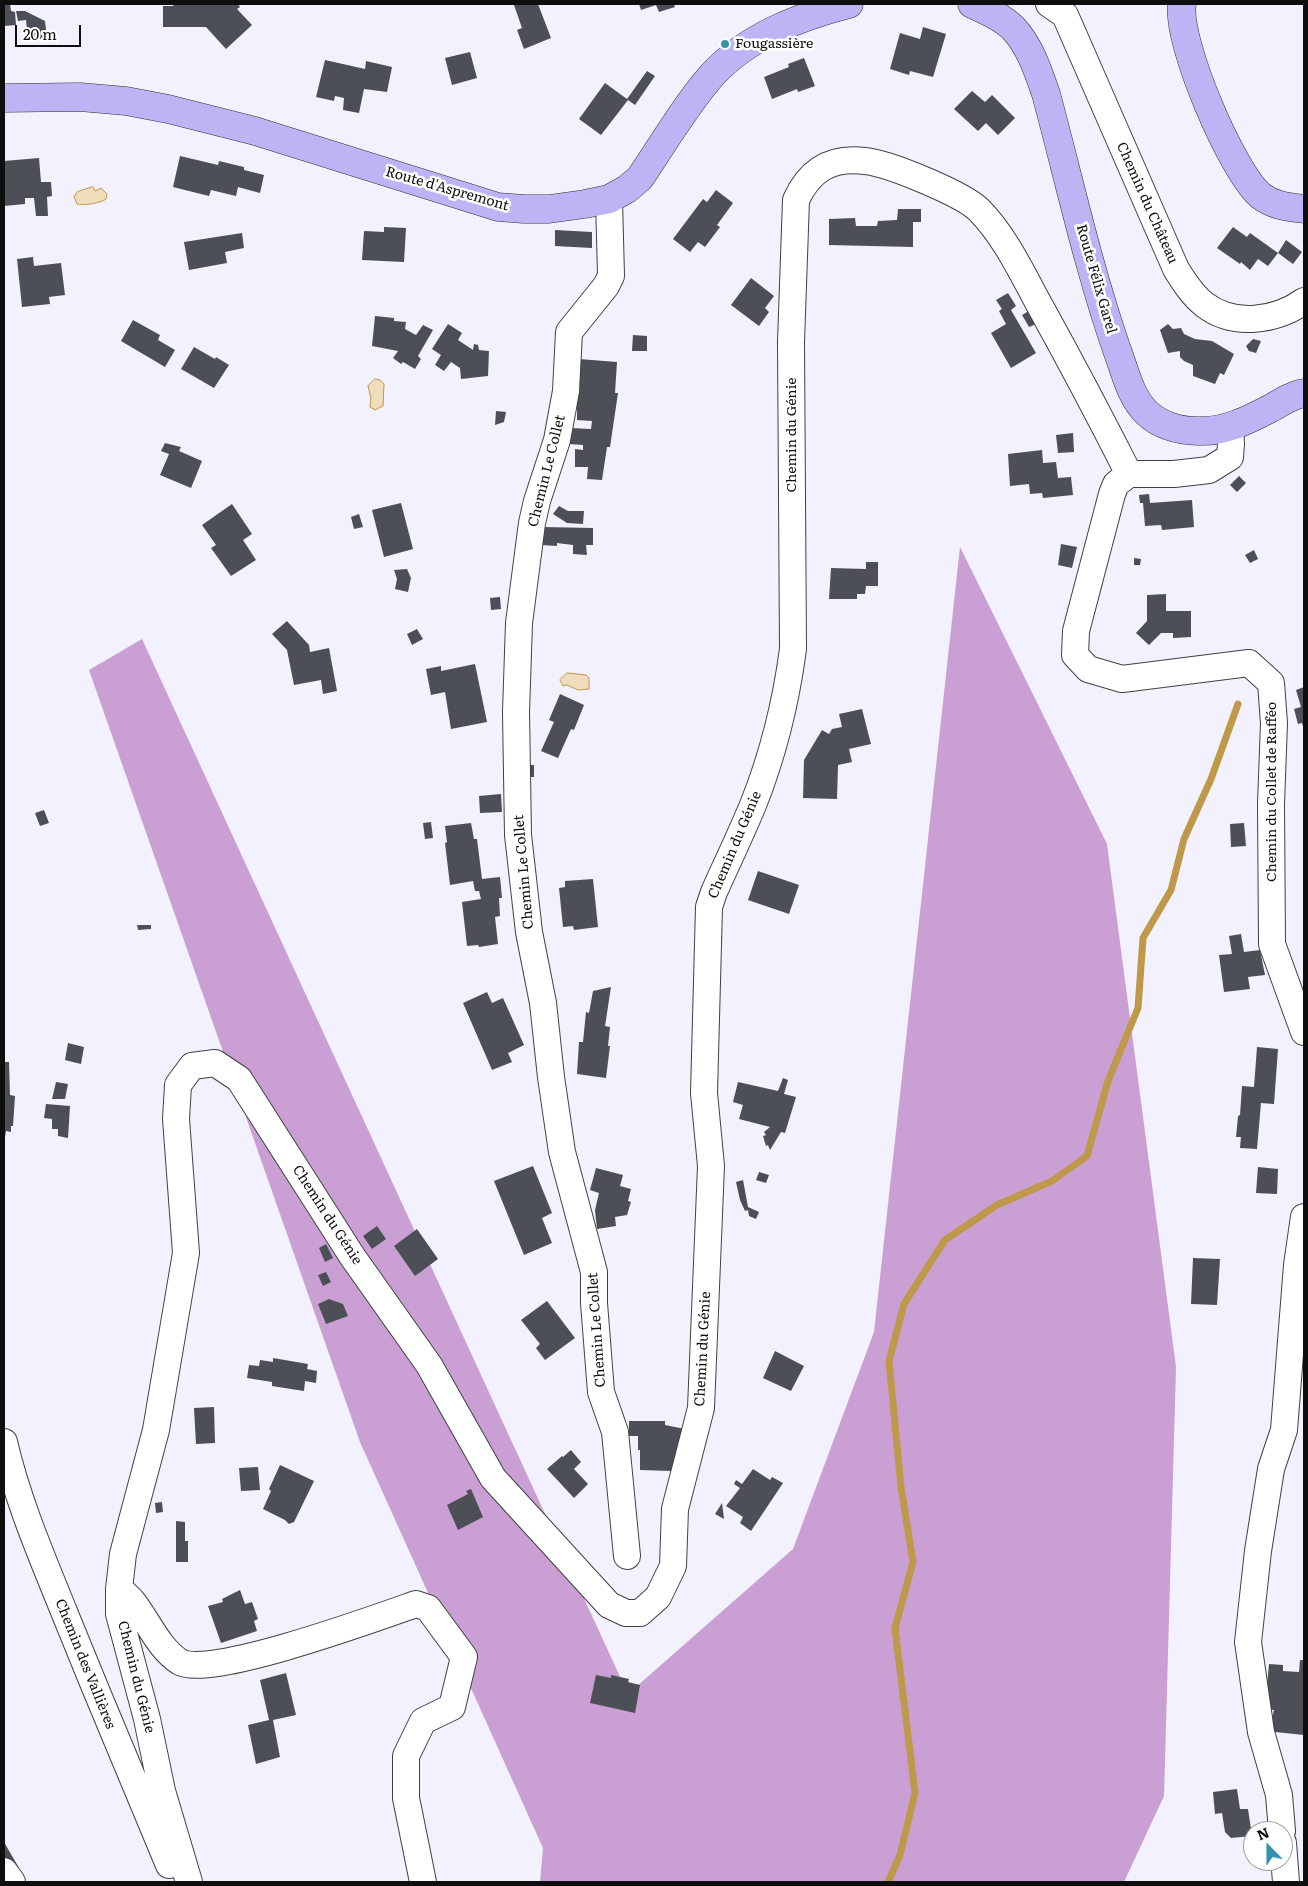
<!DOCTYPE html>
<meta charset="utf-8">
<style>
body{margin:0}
#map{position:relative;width:1308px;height:1886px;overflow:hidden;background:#f2f1fd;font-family:Literata,serif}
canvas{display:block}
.frame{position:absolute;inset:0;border:5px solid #0e0e0e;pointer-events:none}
.north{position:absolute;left:1243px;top:1821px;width:50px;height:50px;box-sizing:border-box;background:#fff;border:1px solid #9f9f9f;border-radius:50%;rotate:338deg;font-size:14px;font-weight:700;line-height:20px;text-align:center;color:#0e0e0e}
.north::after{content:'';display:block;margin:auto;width:18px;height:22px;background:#3693af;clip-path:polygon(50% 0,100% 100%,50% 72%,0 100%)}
.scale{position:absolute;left:15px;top:25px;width:66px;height:22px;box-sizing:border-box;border:2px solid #0e0e0e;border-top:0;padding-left:6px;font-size:15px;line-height:18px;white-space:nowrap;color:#0e0e0e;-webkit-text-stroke:4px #fff;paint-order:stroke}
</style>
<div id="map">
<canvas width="1308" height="1886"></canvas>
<div class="frame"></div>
<div class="north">N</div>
<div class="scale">20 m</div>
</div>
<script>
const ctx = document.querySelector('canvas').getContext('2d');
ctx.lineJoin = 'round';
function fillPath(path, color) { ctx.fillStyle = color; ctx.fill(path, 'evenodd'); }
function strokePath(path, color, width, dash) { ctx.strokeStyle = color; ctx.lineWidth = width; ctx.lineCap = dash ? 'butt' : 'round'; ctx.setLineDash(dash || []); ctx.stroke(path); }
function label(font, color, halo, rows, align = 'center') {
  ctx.font = font + ' Literata,serif'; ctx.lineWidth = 5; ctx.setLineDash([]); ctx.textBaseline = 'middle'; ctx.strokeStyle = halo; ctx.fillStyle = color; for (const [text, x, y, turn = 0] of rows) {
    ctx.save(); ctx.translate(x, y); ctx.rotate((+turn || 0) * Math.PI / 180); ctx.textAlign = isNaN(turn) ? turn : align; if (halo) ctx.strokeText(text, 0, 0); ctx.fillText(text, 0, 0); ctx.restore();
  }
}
fillPath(new Path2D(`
 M960,547l147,297 69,523 -12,429 -40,86h-584l3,-34 -183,-406 -271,-772 53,-31 486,1055 165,-145 81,-217z`), '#ca9fd3');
const water = new Path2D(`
 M93,187l2,4 6,-3 6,6 -1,5c-5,4 -23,7 -29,5l-3,-7 3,-5z
 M375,379l5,1 4,4 -1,22 -8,4 -5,-3 1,-9 -3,-12z
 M567,673l19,2 3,3v11l-11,1 -11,-5 -4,1 -3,-6z`);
fillPath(water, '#efddbb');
strokePath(water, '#be994a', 1);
strokePath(new Path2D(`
 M888,1882l12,-27 15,-62 -20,-165 18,-66 -12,-75 -12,-126 15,-57 41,-64 52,-35 55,-24 35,-25 21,-75 30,-73 5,-70 28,-48 13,-51 27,-60 27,-75`), '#be994a', 7);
fillPath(new Path2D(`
 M4,4h6l1,7 4,1 1,13 -12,1z
 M174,4h64l2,3 -3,2 15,16 -26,24 -20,-22h-43v-21h10z
 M518,4h20l13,34 -27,11 -7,-19 5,-2 -8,-23z
 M639,4h35l1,3 -16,5 -3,-7 -15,5z
 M16,11h9l20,10 2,17 -19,2 -2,-20 -8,1z
 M923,27l23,7 -13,43 -23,-6 -1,4 -19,-6 10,-36 20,6z
 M470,52l7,26 -25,7 -7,-27z
 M804,58l11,28 -17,6 -1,-3 -25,10 -8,-22 25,-10 -1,-3z
 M325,60l40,9 1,-8 26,6 -5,25 -23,-3 -5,24 -16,-3 1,-12 -9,-2 -1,5 -18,-4z
 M647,71l8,5 -20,29 -7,-5 -27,35 -22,-16 26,-36 22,16z
 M972,91l13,11 7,-7 23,23 -17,17 -12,-12 -8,8 -24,-22z
 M180,156l38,9 1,-4 25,6v3l20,5 -4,18 -22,-6 -2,9 -25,-6 -2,6 -36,-9z
 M39,158l2,24h10l1,14 -5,1 1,19h-12l-2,-18h-9v6l-21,2v-45z
 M716,190l17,13 -16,22 3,2 -15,20 -7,-5 -8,10 -17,-13 30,-40 4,3z
 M898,209h23v13h-8v25l-84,-2v-26l26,-1 1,8h21l1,-5 19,-1z
 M384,227l22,1 -2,34 -42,-2 2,-29 20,1z
 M1233,227l14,10 3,-4 28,20 -10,13 -10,-7 -8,11 -9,-8 -1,2 -23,-16z
 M555,230l37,2v16l-37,-2z
 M242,233l2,15 -19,4 2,11 -38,7 -5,-28z
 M1286,240l16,12 -9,12 -15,-11z
 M33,257l1,9 27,-3 4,32 -16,2 1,7 -28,3 -5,-48z
 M751,278l23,18 -9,12 4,4 -10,14 -28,-21z
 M1008,293l8,13 -5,4 25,43 -25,15 -20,-35 15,-9 -7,-13 3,-2 -6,-9z
 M1029,311l7,13 -7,3 -7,-12z
 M375,316l19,2v3l12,1 -1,7 11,6 7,-10 10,5 -15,26 3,3 -6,10 -12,-7 -2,2 -8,-6 5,-7 -26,-5z
 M133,320l27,15 -2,5 17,10 -10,17 -44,-26z
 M448,324l14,9 -4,7 15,10 1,-6 4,1 1,5 10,1 -1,25 -27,3 -1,-11 -9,-6 -7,9 -9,-6 6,-10 -9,-6z
 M1168,324l5,5 8,-1 3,6 11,5 17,2 22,13 -10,21 -4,-2 -5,11 -22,-8v-11l-9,-4 -4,-4v-6l-12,2 -8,-23z
 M633,335l14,1v15h-15z
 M1253,339l8,2 -5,12 -7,-2 -3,-5z
 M194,347l21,12 1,-2 13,8 -15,23 -33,-19z
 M579,359l38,3 -2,31h3l-8,54h-3l-5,33 -15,-1 1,-12h-13v-18l8,1v-5l-14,-1 2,-16 20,1 1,-8 -15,-1v-11h-3z
 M496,411l10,1 -2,10 -9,3z
 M1073,433l1,19 -16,1 -2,-18z
 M165,443l16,4 -2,4 23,10 -11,27 -31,-13 9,-21 -8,-3z
 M1042,450l1,13 13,-1 2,16 13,-1 2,18 -30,3 -1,-5 -12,1 -1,-10 -19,2 -2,-32z
 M1239,476l7,7 -9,9 -7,-7z
 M1149,494l1,9 42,-3 2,27 -32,3 -1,-5 -16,1 -2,-23h-3l-1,-8z
 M401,503l12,46 -29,8 -12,-47z
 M232,504l20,30 -9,6 13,20 -25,16 -20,-28 5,-3 -14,-20z
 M559,506l9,5h16l-1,13 -16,-1 -14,-9z
 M359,514l4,13 -9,2 -3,-12z
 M543,527l50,1v17h-7l1,10 -14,-1v-9l-16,-2v3l-16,-1z
 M1061,544l16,3 -5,21 -14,-3z
 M1254,550l4,9 -8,4 -5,-8z
 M1134,558l7,1 -1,6h-6z
 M866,562h12v24h-12l-1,8h-8v5h-28l2,-31 35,1z
 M407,569l4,9 -3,14 -13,-3 2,-10 -3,-9z
 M1166,594v17h25v26l-18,1v-5h-12l-12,12 -13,-12 11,-12v-26z
 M500,597l1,12 -10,1 -1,-12z
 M287,621l22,24 1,7 19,-4 8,43 -14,3 -2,-14 -27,5 -7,-35 -15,-16z
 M417,629l6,10 -11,6 -5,-11z
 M475,664l12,58 -36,7 -6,-37 -14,3 -5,-26 15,-3v5z
 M1304,687v43l-2,-7 -4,1 -4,-15 7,-2 -5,-17z
 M560,694l24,11 -10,25 -3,-1 -13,29 -17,-7 13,-29 -5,-2z
 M862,709l9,35 -22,5 3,13 -14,3 -1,34 -34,-1 1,-38 18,-30 7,4 3,-5 10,-2 -3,-13z
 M524,765h10v12h-10z
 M501,794l1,18 -22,1 -1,-17z
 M44,810l5,13 -9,3 -5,-13z
 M431,822l2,16 -8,1 -2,-16z
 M471,823l3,16h3l5,40 18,-2 2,21h-3l1,18 -5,1 3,27 -19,3 -1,-2 -11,1 -5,-44 19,-3 -2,-8h-4l-2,-10 -23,4 -5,-42 2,-1 -2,-16z
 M1244,823l2,23 -15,1 -1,-23z
 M758,871l41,14 -10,29 -41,-14z
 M593,879l5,48 -24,3 -1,-4 -10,1 -4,-39 6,-1v-6z
 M137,925h14v4l-13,1z
 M1241,934l3,18 16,-2 5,25 -17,2 2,12 -26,3 -5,-37 13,-1 -3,-18z
 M611,987l-6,39 5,1 -2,19h2l-4,32 -29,-4 2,-32h4l3,-30 3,1 4,-22z
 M487,992l5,11 11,-5 21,47 -16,8 4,9 -20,8 -29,-67z
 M68,1043l16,4 -3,17 -16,-4z
 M1257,1047l21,2 -4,55 -13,-1 -4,46 -17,-1 1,-11h-5l2,-21 2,-1 2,-29 12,1z
 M4,1062h5l1,33 5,1 -2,30h-2v6l-5,-1 -1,6z
 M783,1078l5,2 -4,14 12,3 -11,36 -4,-1 -11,18 -2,-5 -2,1 -3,-10 3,-1 -2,-3 6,-5 -31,-8 4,-14 -10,-3 5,-20 40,9z
 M56,1082l12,2 -3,15h-13z
 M46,1104l24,2 -2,32 -10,-2v-7h-6v-10l-8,-1z
 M533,1166l19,47 -10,5 10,25 -28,12 -30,-74z
 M1258,1167l20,2 -1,25 -21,-1z
 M596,1168l27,7 -3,11 11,3 -3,12 3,1 -4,13 -12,2 1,9 -19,3 -2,-19 4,-17 -9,-3z
 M759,1172l10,3 -3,8 -10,-3z
 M743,1180l5,27 11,5 -3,7 -7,-3 -1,-6 -3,1 -5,-11 -4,-18z
 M377,1226l9,13 -14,10 -9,-13z
 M417,1229l21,30 -23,17 -21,-30z
 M326,1244l7,14 -8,4 -6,-14z
 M1193,1258l27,1 -3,46 -26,-1z
 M326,1272l5,10 -8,4 -5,-11z
 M329,1299l14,5 5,12 -22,8 -8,-20z
 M547,1301l28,37 -30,22 -9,-12 4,-4 -19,-24z
 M775,1351l29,15 -13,25 -28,-13z
 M273,1358l35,6 -1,5 10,2 -1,12 -11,-2 -1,10 -32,-5v-4l-25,-4 2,-13 10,1 1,-6 13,2z
 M214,1407l1,36 -19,1 -2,-36z
 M629,1421h36v4l20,4 -13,42 -32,-1v-20h-2v-14h-9z
 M571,1450l10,12 -7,7 14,15 -14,14 -27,-29 15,-13 1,1z
 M280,1465l34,16 -20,41 -5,2 -4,-4 -22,-11 8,-18 -2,-2z
 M258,1467l2,23 -19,1 -2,-23z
 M753,1469l17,11 2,-3 11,6 -32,48 -11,-8 3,-6 -17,-11 14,-18 -6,-4 2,-4 6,4z
 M471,1489l12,28 -25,13 -11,-25 21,-11 -2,-3z
 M162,1502l1,10 -7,1 -1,-10z
 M722,1503l2,16 -9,-5z
 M176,1521l9,1v19h3v21h-12z
 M240,1590l5,14 7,-2 6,17 -4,2 3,10 -36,12 -13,-37 15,-4 -1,-3z
 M1300,1660h4v75l-29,-3 -4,-10 3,-12 -9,-1 4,-45 14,1v6l16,1z
 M286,1673l10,42 -23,5 7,37 -24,7 -8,-39 21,-5 -9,-40z
 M596,1675l15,3v-3l18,4 -1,3 12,3 -5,28 -45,-10z
 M1237,1789l3,20h8l4,27 -21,2 -6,-6 -3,-19 -7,1 -2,-22z
 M4,1842l15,26 -8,5 -7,-13z`), '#4c4f56');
const street = new Path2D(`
 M1049,4l16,11 111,254c8,13 17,27 29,36 29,22 71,16 99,-4
 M609,199l2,77 -5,10 -37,46 -3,59 -9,49 -20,61 -5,22 -13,100 -3,89 2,123 11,97 14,71 8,74 11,75 32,120v31l7,89 14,40 12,124
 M1129,474l-13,10 -4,10 -36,137 -1,24 13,14 34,10 127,-16 22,20 3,40 -3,81 1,140 32,88
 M4,1442c14,60 38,115 61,172 34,84 69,168 104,251
 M119,1589c5,4 10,8 14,13 15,19 26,47 47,60 29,17 199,-45 236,-58l12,4 36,49 -12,50 -29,14 -17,35v42l17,84
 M1282,1831l-3,-36 -18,-63 -13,-90 10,-91 13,-82 13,-39 13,-165 7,-48
 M1283,1843l3,39
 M4,1871l8,11
 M189,1882l-27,-91 -15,-72 -28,-105v-25l4,-35 33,-124 30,-177 -10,-134 2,-34 14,-19 23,-3 24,16 113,177 77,109 64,113 116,127 17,8h14l18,-16 15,-31 2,-57 26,-101 10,-242 -7,-73 5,-186 5,-15c13,-29 27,-58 39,-87 20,-50 33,-103 40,-156l-2,-307 5,-142c14,-31 36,-43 69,-39 23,2 98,33 114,49 26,26 44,65 61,96 31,56 60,111 89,168h45l35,-4 21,-13 1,-13 -1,-17`);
const secondary = new Path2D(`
 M972,4c13,6 30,13 41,24 17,18 25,43 33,66 23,85 42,173 71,256 8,21 13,46 29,62 13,13 33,19 52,19 28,1 52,-12 75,-24 10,-6 20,-12 31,-14
 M1182,4c-6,37 50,168 79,192 13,10 28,11 43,13
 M4,98l76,-1 46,4 42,8 87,22 243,76 26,2h25l36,-5 24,-5 18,-10 13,-11c23,-34 45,-72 72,-103 36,-39 87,-58 137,-71`);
strokePath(street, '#414141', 28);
strokePath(secondary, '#303030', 29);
strokePath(street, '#fff', 26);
strokePath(secondary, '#bfb3f6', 28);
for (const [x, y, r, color] of [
 [725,44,5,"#3693af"]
]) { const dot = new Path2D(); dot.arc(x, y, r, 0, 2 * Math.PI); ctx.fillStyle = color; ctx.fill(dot); strokePath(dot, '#fff', 2); }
label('14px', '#0e0e0e', '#fff', [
 ["Fougassière",735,44]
], 'left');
label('14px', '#0e0e0e', '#fff', [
 ["Route d'Aspremont",447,189,16],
 ["Chemin du Château",1147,203,66],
 ["Route Félix Garel",1096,279,74],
 ["Chemin du Génie",792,435,-90],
 ["Chemin Le Collet",547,471,-76],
 ["Chemin du Collet de Rafféo",1272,792,-90],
 ["Chemin du Génie",735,845,-67],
 ["Chemin Le Collet",524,872,-95],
 ["Chemin du Génie",327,1215,57],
 ["Chemin Le Collet",597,1330,-94],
 ["Chemin du Génie",703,1349,-87],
 ["Chemin des Vallières",85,1664,68],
 ["Chemin du Génie",136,1677,76]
]);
</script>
